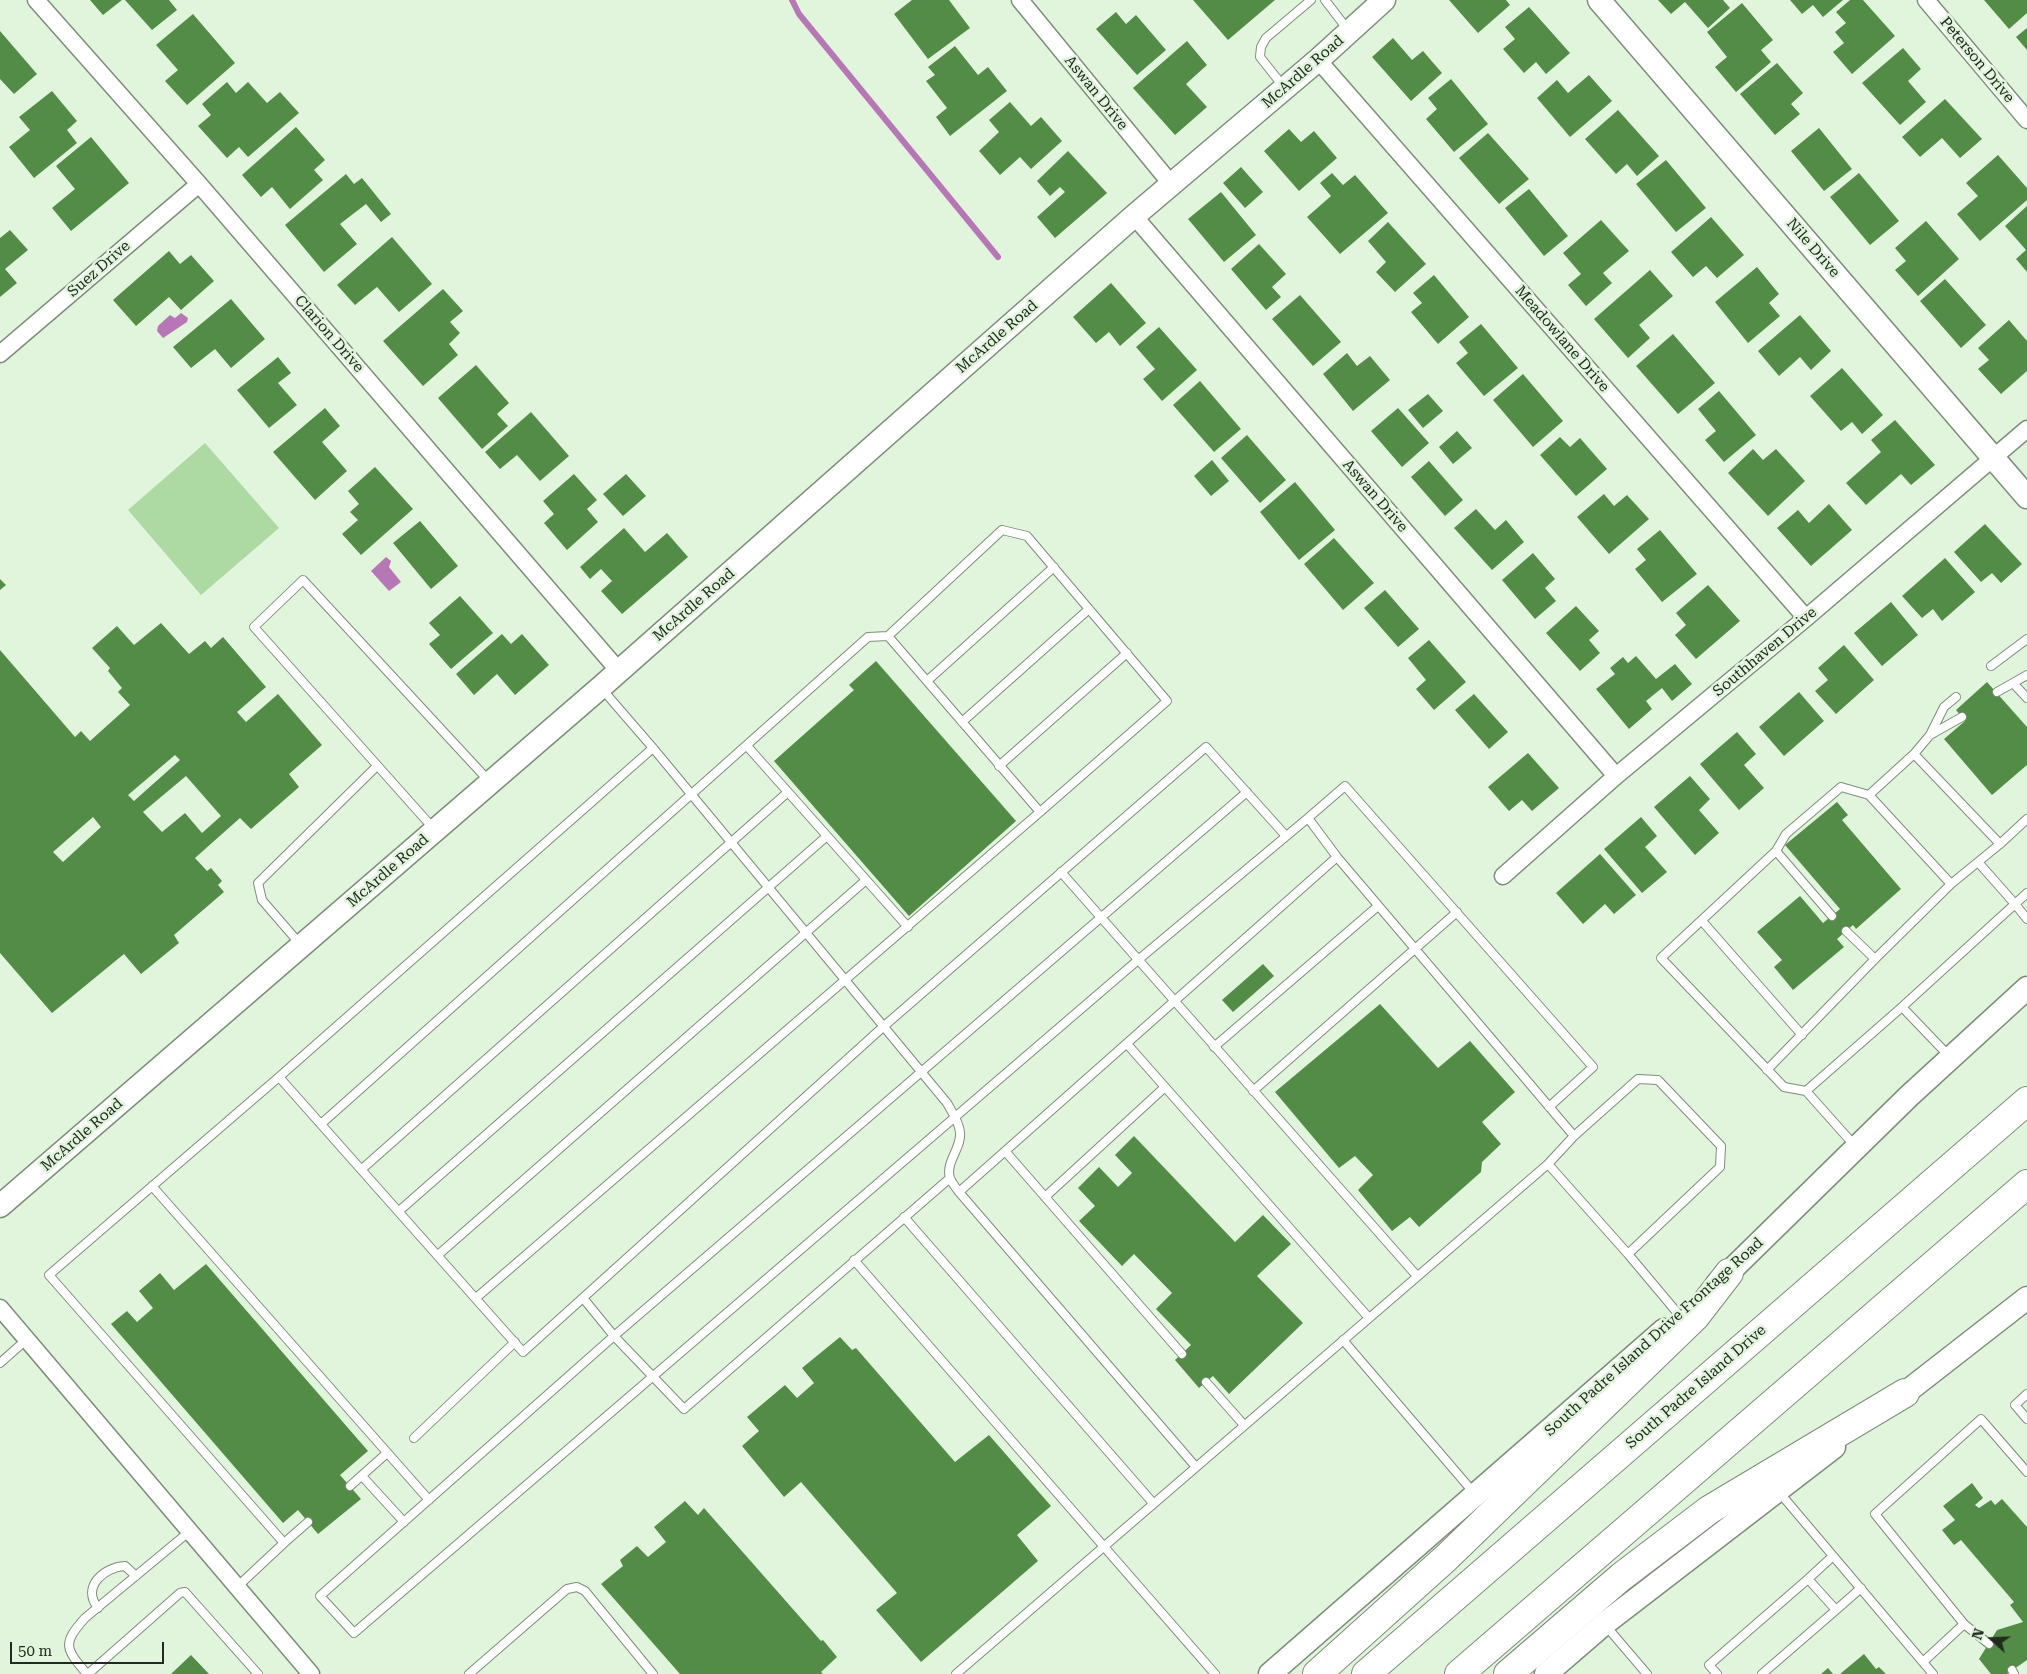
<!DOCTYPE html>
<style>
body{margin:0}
#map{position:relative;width:2027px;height:1674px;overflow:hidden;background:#e1f5dd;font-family:"Roboto Serif",serif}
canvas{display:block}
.north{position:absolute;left:1967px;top:1614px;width:50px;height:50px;-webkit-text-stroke:4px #e1f5dd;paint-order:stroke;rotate:290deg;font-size:14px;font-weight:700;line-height:20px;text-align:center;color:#222920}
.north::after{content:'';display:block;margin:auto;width:18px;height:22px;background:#222920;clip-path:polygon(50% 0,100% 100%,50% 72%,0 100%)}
.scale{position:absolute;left:10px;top:1642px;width:154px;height:22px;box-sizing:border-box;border:2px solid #222920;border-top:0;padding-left:6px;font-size:15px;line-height:18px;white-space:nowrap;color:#222920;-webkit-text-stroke:4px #e1f5dd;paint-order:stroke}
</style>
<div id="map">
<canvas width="2027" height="1674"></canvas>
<div class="north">N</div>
<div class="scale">50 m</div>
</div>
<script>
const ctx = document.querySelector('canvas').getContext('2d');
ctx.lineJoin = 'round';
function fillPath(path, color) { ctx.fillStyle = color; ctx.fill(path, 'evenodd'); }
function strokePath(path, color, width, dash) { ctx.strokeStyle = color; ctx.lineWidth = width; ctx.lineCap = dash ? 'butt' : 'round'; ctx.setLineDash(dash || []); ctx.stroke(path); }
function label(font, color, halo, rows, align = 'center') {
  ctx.font = font + ' "Roboto Serif",serif'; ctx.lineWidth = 5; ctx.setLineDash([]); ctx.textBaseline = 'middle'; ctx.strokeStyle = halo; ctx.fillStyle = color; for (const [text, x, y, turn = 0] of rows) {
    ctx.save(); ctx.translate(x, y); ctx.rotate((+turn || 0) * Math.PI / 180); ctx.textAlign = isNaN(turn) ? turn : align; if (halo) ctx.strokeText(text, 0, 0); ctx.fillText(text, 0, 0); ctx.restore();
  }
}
fillPath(new Path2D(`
 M205,443l74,85 -78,67 -73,-85z`), '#add9a3');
fillPath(new Path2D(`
 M181,313l7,5 -1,4 -24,16 -6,-7 1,-5 12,-11 5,3z
 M386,557l5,4 -2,6 12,15 -12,9 -18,-20z`), '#b776b6');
strokePath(new Path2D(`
 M792,0l7,14 199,243`), '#b776b6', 6);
fillPath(new Path2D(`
 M90,0h32l-19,15z
 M125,0h44l8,10 -25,20z
 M912,0h37l21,28 -42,31 -34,-45z
 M1193,0h82l-47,40z
 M1449,0h57l4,5 -32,28z
 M1658,0h65l7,8 -22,20 -23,-26 -14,12z
 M1790,0h53l-20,17 -10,-12 -11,9z
 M1850,0h13l32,36 -43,38 -19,-22 11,-9 -9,-11 11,-9 -10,-11z
 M1984,0h43v13l-18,16z
 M1742,3l31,37 -12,10 10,12 -35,30 -21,-25 12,-10 -20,-25z
 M1529,7l41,46 -24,21 -10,-12 -12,11 -21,-24 12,-10 -10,-12z
 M1116,12l10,12 10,-9 30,35 -29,25 -41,-46z
 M193,14l42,49 -48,42 -22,-24 13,-11 -22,-25z
 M2027,28v22l-11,-13z
 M0,31l37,43 -23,20 -14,-15z
 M1393,38l19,22 11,-9 19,22 -31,28 -39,-44z
 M1187,41l20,24 -21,19 21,23 -32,28 -42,-47z
 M955,46l23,29 10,-8 19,24 -57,45 -14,-19 11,-9 -21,-27 9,-6 -7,-8z
 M1903,48l18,21 -13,12 18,21 -26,23 -38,-42z
 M1777,63l26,30 -12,11 9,10 -25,21 -35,-41z
 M1589,75l23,26 -42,36 -33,-39 20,-18 11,13z
 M1451,79l37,45 -34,28 -28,-33 11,-10 -9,-11z
 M227,82l9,11 12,-11 19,21 13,-11 19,21 -51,44 -9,-10 -12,11 -29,-32 13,-11 -9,-11z
 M52,91l25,30 -10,9 10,13 -43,35 -25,-31 21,-17 -11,-13z
 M1945,99l37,40 -22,19 -18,-20 -22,19 -18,-20z
 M1010,102l21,24 10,-9 21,24 -31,28 -11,-12 -20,18 -21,-24 20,-19 -10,-12z
 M1618,110l41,46 -22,20 -10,-12 -11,10 -31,-35z
 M296,127l29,33 -11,10 9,10 -33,29 -18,-22 -11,10 -19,-22z
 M1819,128l33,41 -28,22 -33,-40z
 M1289,129l12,13 13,-11 23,27 -38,33 -35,-40z
 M1488,133l41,46 -30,25 -40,-46z
 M91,137l38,46 -58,48 -19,-23 23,-19 -19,-23z
 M1068,151l39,42 -52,45 -18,-21 28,-25 -5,-5 -10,9 -13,-15z
 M1998,155l29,33v12l-47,41 -23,-27 21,-18 -12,-13z
 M1666,160l40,48 -30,24 -40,-48z
 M1241,167l22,25 -18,16 -22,-25z
 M1332,173l11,12 12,-10 33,38 -48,41 -33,-37 24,-21 -11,-13z
 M1859,173l40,48 -29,24 -40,-48z
 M346,174l8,10 8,-6 29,36 -10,8 -15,-18 -26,20 17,20 -33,28 -39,-47z
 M1529,189l39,47 -24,20 -39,-48z
 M1221,192l35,43 -32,27 -36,-43z
 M2027,206v66l-11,-13 10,-9 -21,-24z
 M1711,217l33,38 -27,23 -11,-12 -13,11 -22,-25z
 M1601,220l28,31 -26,22 9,10 -26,23 -18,-21 13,-11 -18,-21z
 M1926,221l33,38 -41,37 -23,-26 11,-9 -11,-13z
 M1388,222l38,42 -31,28 -19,-20 10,-10 -18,-21z
 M10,230l18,20 -23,19 12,14 -17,14v-59z
 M392,237l40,47 -33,28 -22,-25 -22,18 -18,-20z
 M1259,244l27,30 -14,13 9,10 -15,13 -35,-41z
 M169,251l11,13 11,-9 23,26 -33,29 -12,-13 -33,29 -23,-26z
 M1757,267l22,27 -10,9 11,13 -32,27 -33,-41z
 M1650,270l23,26 -34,29 11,13 -22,20 -34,-39z
 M1434,275l35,42 -31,27 -27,-32 11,-9 -9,-10z
 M1945,279l41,46 -25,23 -41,-47z
 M1111,283l35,40 -26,23 -11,-14 -13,11 -23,-26z
 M443,289l20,22 -13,11 10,11 -11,11 9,11 -35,31 -40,-45z
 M1300,295l41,47 -28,24 -41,-47z
 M231,299l34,40 -34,29 -16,-19 -24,19 -18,-21z
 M1800,315l31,36 -20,19 -11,-13 -21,19 -21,-25z
 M2009,320l18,21v30l-26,23 -23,-25 11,-9 -11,-12z
 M1481,324l37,44 -34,28 -28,-33 12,-10 -9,-11z
 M1159,327l38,43 -35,31 -19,-22 12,-10 -19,-22z
 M1673,334l42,49 -37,31 -42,-48z
 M1347,353l10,13 13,-10 20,24 -37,31 -30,-37z
 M278,357l13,16 -13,10 19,22 -28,23 -32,-38z
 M476,365l33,38 -12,11 11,12 -26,23 -44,-51z
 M1842,368l41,47 -21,19 -10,-12 -11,9 -31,-35z
 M1523,374l40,47 -30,26 -40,-47z
 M1200,381l41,48 -27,23 -41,-47z
 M1719,391l37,44 -32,27 -19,-22 11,-9 -18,-22z
 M1428,394l15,17 -20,17 -15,-18z
 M325,408l15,18 -18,16 25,29 -32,29 -42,-48z
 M1398,408l31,35 -27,24 -31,-36z
 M531,412l38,44 -29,25 -23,-26 -17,14 -15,-17z
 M1895,420l40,45 -24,20 -10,-11 -35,31 -20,-22 35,-31 -10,-12z
 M1457,431l15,17 -19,16 -14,-17z
 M1247,435l39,45 -26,23 -39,-45z
 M1560,437l10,10 10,-9 27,31 -31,27 -36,-41z
 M1753,449l10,11 13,-11 29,32 -37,35 -40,-43z
 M1212,460l17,21 -18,15 -17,-20z
 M1429,461l34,39 -18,16 -34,-39z
 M375,467l38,42 -52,46 -19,-21 16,-14 -8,-8 9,-8 -11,-13z
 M574,474l23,26 -10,9 11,13 -31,28 -23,-27 10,-9 -11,-13z
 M626,474l20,22 -23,20 -20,-22z
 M1295,482l40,48 -36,30 -39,-48z
 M1604,494l10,12 13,-11 22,24 -40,35 -32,-37z
 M1829,504l23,26 -41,36 -34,-38 21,-18 11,13z
 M1476,509l19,21 11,-10 18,22 -32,28 -38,-42z
 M420,521l38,45 -27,23 -38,-46z
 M1985,524l37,40 -21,19 -9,-10 -11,9 -27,-30z
 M624,528l21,24 22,-19 21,24 -66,57 -21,-23 11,-10 -11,-12 -11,10 -10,-12z
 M1660,530l37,44 -35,28 -27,-33 11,-9 -9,-11z
 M1334,538l40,45 -31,27 -39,-46z
 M1533,553l22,26 -10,9 11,13 -21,18 -33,-39z
 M1945,558l30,34 -33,29 -9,-12 -11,9 -20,-22z
 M0,579l6,6 -6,5z
 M1708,585l32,36 -44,38 -21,-24 11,-10 -10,-12z
 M1385,590l34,39 -21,18 -34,-39z
 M460,596l33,37 -42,36 -22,-25 11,-9 -11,-12z
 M1891,602l27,33 -36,31 -28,-33z
 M1576,606l23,25 -10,9 11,13 -20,18 -34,-38z
 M161,623l28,31 16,-13 6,7 12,-11 43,50 -29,25 9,10 32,-28 44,51 -33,29 10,13 -48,42 -11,-11 -45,40 12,13 4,-3 11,13 -4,4 6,7 -50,43 5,8 -38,31 -17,-20 -72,59 -52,-60v-303l75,87 6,-6 9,10 40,-36 -12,-13 4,-4 -14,-17 2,-3 -18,-20 25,-22 17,19zM175,755l5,5 -46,41 -6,-6zM186,776l35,40 -19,17 -17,-20 -23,19 -19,-20zM93,817l8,10 -38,35 -10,-10z
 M502,634l9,10 11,-10 27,31 -34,30 -18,-21 -23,21 -18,-21z
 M1429,640l37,42 -32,28 -18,-21 10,-9 -18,-22z
 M1844,645l30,35 -38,34 -21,-23 13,-11 -10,-12z
 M1636,656l20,23 19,-15 17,20 -20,17 -10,-13 -16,13 6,8 -23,20 -33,-40 19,-15 -5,-6 13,-11 5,6z
 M876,661l140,160 -107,95 -135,-155 80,-71 -5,-5z
 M1987,682l40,45v38l-35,30 -48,-56 21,-18 -9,-11z
 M1799,692l25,29 -40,35 -25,-29z
 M1474,694l34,38 -19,17 -34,-39z
 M1737,732l19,22 -12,11 20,23 -25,22 -39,-46z
 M1528,753l31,35 -27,23 -10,-11 -13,11 -21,-24z
 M1690,776l20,23 -11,11 20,23 -24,22 -41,-48z
 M1837,802l11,13 -6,5 59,69 -45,40 -3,-4 -16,14 7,8 -51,43 -19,-23 8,-7 -25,-28 43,-36 23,27 17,-14 -55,-64z
 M1641,817l16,19 -12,11 22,25 -25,21 -38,-44z
 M1600,854l36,41 -22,19 -9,-10 -22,20 -27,-31z
 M1263,964l11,12 -41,36 -11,-12z
 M1380,1004l58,64 32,-27 45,51 -33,30 19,22 -19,18 -1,10 -62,55 -9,-10 -18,14 -34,-41 15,-15 -18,-19 -16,12 -64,-76z
 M1134,1136l101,106 28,-27 28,29 -34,32 46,47 -74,71 -16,-18 -14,12 -24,-28 16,-15 -35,-36 16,-16 -38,-39 -12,12 -43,-45 16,-15 -17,-18 21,-21 19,20 14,-14 -17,-18z
 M206,1264l162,187 -28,24 21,24 -43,35 -20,-24 -15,13 -172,-199 16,-13 10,11 16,-14 -14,-17 21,-18 14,17z
 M840,1337l12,13 4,-2 99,114 34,-27 62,71 -34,29 21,26 -117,101 -45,-52 21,-17 -96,-111 -17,15 -42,-51 17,-15 -12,-14 38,-32 12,13 17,-15 -12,-15z
 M1972,1483l11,15 -8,7 4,3 12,-8 4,5 7,-6 25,28v133l-20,14h-16l-12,-15 18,-29 26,-8 -13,-17 4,-3 -53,-62 -7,5 -12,-15 13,-10 -12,-14z
 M685,1501l13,14 6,-7 117,133 2,-1 14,17 -16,15 2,2h-143l-79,-90 22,-18 -3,-6 17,-14 11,11 18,-15 -12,-15z
 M1864,1654l12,15 3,-2 7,7h-46z
 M191,1655l18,19h-38z
 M1828,1668l5,6h-12z`), '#538c46');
const lane = new Path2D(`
 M1325,0l23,30
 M1283,86l-23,-29 1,-10 5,-9 45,-38
 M888,636l114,-106 25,6 140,165 -127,111
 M1991,666l36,-27
 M2027,675l-14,8 14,15
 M927,681l127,-114
 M602,689l51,59 294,355c5,9 12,19 13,29 2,16 -15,30 -10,46 2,5 6,10 9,14l237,275
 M1997,692l16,-9
 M1956,697l-12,10 -14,28 32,-18
 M962,722l127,-113
 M747,746l161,181
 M653,748l-374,329 244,275 360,-325 323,-280 80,89
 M1914,754l16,-19
 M999,766l128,-113
 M1247,792l-633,544 -294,260 34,37 784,-673 170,-142 29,39 237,279 64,-57 20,1 63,66 -1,21 -92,87
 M1869,795l82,89
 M1308,818l37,-32 248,281 -44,40
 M433,828l-179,-201 49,-47 186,201
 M1776,851l10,-17 55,-47 28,8 45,-41 86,90
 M1978,862l37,42 12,-11
 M1061,872l356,404
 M1702,921l100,114
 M300,944l-38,-44 -4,-17 119,-117
 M1875,959l76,-75 49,-40 27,-25
 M1902,1007l113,-103 12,15
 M1127,1044l242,274
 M1214,1047l164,-141
 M1767,1070l108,-111 -29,-28
 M1253,1091l204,-179
 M1806,1091l-22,-4 -123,-129 115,-107 56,65
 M321,1124l547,-487 20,-1 152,176 -564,486
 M1855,1146l-49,-55 96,-84 47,49
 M1005,1151l177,203
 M1548,1164l26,-28
 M362,1169l426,-377
 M152,1186l277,314
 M959,1192l378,-335
 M1045,1197l120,-110
 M399,1211l428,-375
 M904,1217l249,286
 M438,1255l428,-375
 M854,1260l361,414
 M583,1298l31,38 70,73 266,-231
 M1343,1340l131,153
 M0,1363l26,-23
 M1206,1382l38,43
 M2027,1394l-12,11 12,14
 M414,1438l101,-96
 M362,1476l42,46
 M350,1486l37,-33
 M1779,1492l154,182
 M284,1543l24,-21
 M1808,1579l25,-23
 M237,1587l47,-44 -235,-268 230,-198
 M98,1608c-17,-21 6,-41 27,-42l11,10
 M1836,1610l25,-22
 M1964,1624l25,20
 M1606,1626l41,48
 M1923,1662l41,-38 -89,-110 106,-95 46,53
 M2012,1670l2,4
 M87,1674c-22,-26 -25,-30 -2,-56l105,-87
 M88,1674l92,-81 5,-1 73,82
 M469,1674l98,-85 10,-2 8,4 68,83
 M956,1674l592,-510 80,90 52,62
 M1717,1674l-8,-9 99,-86 28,31 -74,64`);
const street = new Path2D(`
 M36,0l163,184 420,487
 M1020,0l152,185
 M1926,0l101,120
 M1318,60l488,558
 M1134,216l482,560
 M0,354l199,-170
 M1503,876l113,-100 190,-158 221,-189
 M0,1308l311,366`);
const secondary = new Path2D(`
 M1599,0l428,497
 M0,1206l601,-519 533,-471 184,-156 66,-60
 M1717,1284l192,-188 118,-108
 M1891,1404l136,-106
 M1270,1674l394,-344
 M1546,1674l58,-50 230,-177`);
const highway = new Path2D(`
 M1317,1674l129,-116 249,-241 34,-44
 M1366,1674l661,-573
 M1459,1674l568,-490
 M1508,1674l113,-97 88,-67 196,-117`);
strokePath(lane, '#7d8e79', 10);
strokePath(street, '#7d8e79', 19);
strokePath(secondary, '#7d8e79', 25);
strokePath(highway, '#7d8e79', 30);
strokePath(lane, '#fff', 8);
strokePath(street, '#fff', 16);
strokePath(secondary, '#fff', 22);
strokePath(highway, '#fff', 28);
label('15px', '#222920', '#e1f5dd', [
 ["Peterson Drive",1977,60,50],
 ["McArdle Road",1303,72,-41],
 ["Aswan Drive",1096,93,51],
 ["Nile Drive",1813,248,49],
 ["Suez Drive",99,269,-41],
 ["Clarion Drive",329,334,49],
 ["McArdle Road",997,337,-41],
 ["Meadowlane Drive",1562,339,49],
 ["Aswan Drive",1375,496,49],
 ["McArdle Road",694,605,-41],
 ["Southhaven Drive",1765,652,-40],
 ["McArdle Road",388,871,-41],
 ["McArdle Road",82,1135,-41],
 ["South Padre Island Drive Frontage Road",1654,1337,-42],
 ["South Padre Island Drive",1696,1387,-41]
]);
</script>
